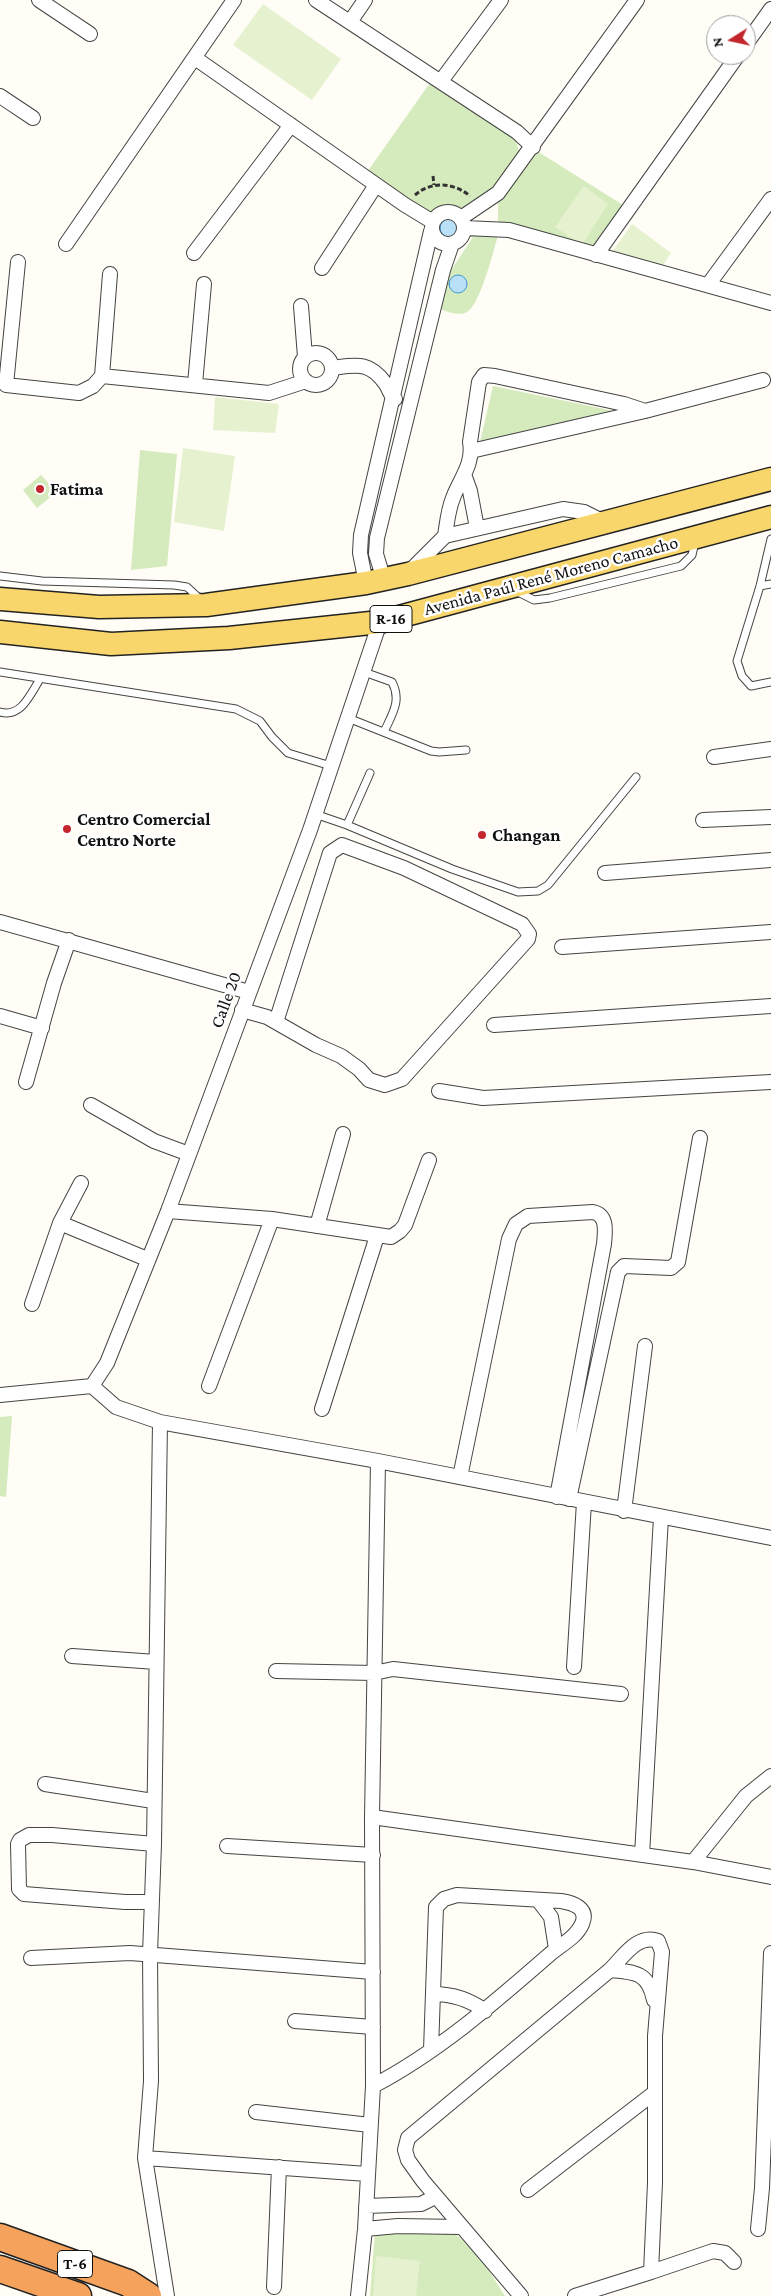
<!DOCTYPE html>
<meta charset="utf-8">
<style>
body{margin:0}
#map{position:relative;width:771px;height:2296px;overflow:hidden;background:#fffdf5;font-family:"Crimson Pro",serif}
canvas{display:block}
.north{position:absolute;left:706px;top:15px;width:50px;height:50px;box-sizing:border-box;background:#fff;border:1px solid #a0a0a0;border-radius:50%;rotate:260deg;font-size:14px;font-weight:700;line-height:20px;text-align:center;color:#111}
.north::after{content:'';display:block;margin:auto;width:18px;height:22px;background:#c4262e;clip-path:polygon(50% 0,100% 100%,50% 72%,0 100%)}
</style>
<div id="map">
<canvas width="771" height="2296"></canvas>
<div class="north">N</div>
</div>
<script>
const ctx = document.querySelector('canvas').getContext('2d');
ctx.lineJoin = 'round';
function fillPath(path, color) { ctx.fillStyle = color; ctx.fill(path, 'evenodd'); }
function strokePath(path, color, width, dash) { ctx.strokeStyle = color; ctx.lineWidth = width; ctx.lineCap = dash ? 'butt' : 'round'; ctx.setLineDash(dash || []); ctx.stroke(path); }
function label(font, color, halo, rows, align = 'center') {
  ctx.font = font + ' "Crimson Pro",serif'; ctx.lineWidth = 5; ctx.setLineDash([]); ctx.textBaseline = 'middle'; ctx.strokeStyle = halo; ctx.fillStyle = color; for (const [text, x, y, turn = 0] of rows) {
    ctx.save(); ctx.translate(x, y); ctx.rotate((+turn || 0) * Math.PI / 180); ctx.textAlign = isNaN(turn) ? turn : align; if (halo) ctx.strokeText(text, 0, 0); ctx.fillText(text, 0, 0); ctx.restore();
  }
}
fillPath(new Path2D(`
 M432,80l82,55 7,22 -25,32 -34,24c-13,-5 -20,-5 -30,5l-67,-43z
 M537,151l89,56 -33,47 -95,-31v-24z
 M477,231l22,1c-5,16 -19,77 -34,81 -8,3 -22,-3 -30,-5l7,-24z
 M493,386l121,25 -134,31z
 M140,450l37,4 -10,112 -36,4z
 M41,475l16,17 -20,16 -14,-18z
 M12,1416l-6,81 -6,-1v-79z
 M375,2232l79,1 23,19 28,44h-135z`), '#d5ebbd');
fillPath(new Path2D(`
 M263,4l78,55 -29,41 -79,-55z
 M584,186l24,18 -26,41 -27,-18z
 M632,224l39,29 -9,14 -50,-15z
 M215,397l64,7 -4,29 -62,-3z
 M183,448l52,8 -11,75 -50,-9z
 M376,2256l44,5 -4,35h-43z`), '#e6f2cf');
const water = new Path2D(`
 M440 228a9 9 0 1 1 18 0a9 9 0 1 1-18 0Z
 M449 284a9 9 0 1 1 18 0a9 9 0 1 1-18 0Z`);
fillPath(water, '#b9e0f7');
strokePath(water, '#3f96cf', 1);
const lane = new Path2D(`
 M771,539l-11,47 -23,75 5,15 9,10 20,-4
 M0,576l42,5 132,4 13,2 13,12
 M760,586l11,-2
 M516,591l18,9 16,-2 131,-32 11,-11 3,-13
 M0,672l236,37 24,12 12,16 16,16 43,13
 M364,672l28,10c10,19 0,32 -8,50
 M0,712c21,6 30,-17 40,-33
 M348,718l83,33 8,1 27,-2
 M315,814l32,11 105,44 66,23 20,-1 10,-6 88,-108
 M347,825l23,-52`);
const street = new Path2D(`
 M39,0l51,34
 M316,0l201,132 16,15
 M350,22l15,-22
 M746,44l25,-35
 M195,58l210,147 28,17
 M441,81l60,-81
 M0,96l33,22
 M432 228a16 16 0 1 1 32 0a16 16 0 1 1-32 0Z
 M461,218l37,-25 139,-193
 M465,228l44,2 262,73
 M66,244l168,-244
 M194,253l97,-128
 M596,255l142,-200
 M18,262l-12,123 73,8 14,-7 9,-10 167,17 37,-12
 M322,268l54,-83
 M708,285l63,-86
 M301,306l4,51
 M300 369a16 16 0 1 1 32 0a16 16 0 1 1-32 0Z
 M332,368c24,-3 37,-7 53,15 4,5 5,12 10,16
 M102,376l8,-102
 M195,384l9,-100
 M471,451l174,-40 118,-31
 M465,477l5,14 7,37
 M445,536c2,-13 3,-26 8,-38 7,-19 21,-34 17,-56l9,-60 5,-7 11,1 129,28 21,7
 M408,573l37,-37 118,-27 21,3 20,10
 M384,580l-8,-26 1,-16 66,-268 9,-26
 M366,583l-6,-30 1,-18 70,-304
 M714,757l57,-8
 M703,820l68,-3
 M605,873l166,-13
 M0,922l249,70
 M562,947l209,-15
 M242,1010l25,7 49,28 25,11 18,13 10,11 16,5 17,-6 126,-140 1,-5 -7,-10 -118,-56 -62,-23 -12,8 -54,169
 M0,1016l42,12
 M494,1025l277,-19
 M26,1082l28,-99 15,-43
 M439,1091l44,7 288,-16
 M91,1105l63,36 35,13
 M168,1211l104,8 119,18 9,-6 5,-6 24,-65
 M60,1223l87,36
 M317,1226l26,-92
 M32,1304l28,-81 21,-40
 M92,1386l15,-23 61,-152 142,-381 70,-208
 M209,1386l63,-167
 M0,1395l92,-9 24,21 44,15 218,39 393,77
 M322,1409l55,-173
 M160,1422l-6,422 -4,110 1,127 -6,77 22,138
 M460,1477l49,-238 7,-15 12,-8 65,-4c15,3 12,20 11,32l-47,253
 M569,1499l49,-227 6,-6 47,2 7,-6 22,-124
 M624,1511l21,-165
 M72,1656l84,6
 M574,1667l10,-165
 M276,1671l98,2 19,-4 228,25
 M45,1784l108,17
 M372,1817l321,45 78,15
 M227,1846l146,9
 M642,1855l19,-338
 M693,1862l53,-66 25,-20
 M538,1900l13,17 5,32
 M152,1902h-27l-101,-8 -5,-5 -1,-45 2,-4 9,-5h23l102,9
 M31,1958l99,-5 243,19
 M610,1970c25,2 38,2 44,30
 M433,1994c20,0 36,5 52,17
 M295,2021l78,6
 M373,2086c65,-34 121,-83 176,-131 11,-10 27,-17 33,-31 7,-16 -9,-21 -21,-23l-104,-6 -13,4 -8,8 -5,143
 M256,2112l114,13
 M145,2158l222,16
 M528,2190l126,-97
 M366,2206l55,-2 14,-7
 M365,2229l33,-3 62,1
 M758,2229l4,-41 9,-235
 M651,2272l62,-21 12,2 9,9
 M274,2287l5,-120
 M358,2296l7,-67 8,-143 -1,-269 6,-356
 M521,2296l-98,-115 -15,-21 -3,-10 3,-12 202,-168c13,-13 28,-37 48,-29l4,11 -7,84v147l-4,89 -76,24`);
const primary = new Path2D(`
 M0,599l99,8 107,-2 160,-22 42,-9 363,-95
 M0,632l111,12 118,-6 151,-16 391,-105`);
const highway = new Path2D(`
 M0,2237l128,46 20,13
 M0,2269l78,27`);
strokePath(lane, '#444', 9);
strokePath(street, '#444', 16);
strokePath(primary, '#222', 25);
strokePath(highway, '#222', 29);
strokePath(new Path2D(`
 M433,176l1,9
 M415,195c16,-14 38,-13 55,1`), '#333', 3, [5, 2.5]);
strokePath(lane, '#fff', 7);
strokePath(street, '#fff', 14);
strokePath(primary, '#f9d66b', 22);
strokePath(highway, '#f5a25d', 26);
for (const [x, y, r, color] of [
 [40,489,5,"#c4262e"],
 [67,829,5,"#c4262e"],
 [482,835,5,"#c4262e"]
]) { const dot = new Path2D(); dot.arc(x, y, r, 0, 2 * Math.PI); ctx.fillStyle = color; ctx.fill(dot); strokePath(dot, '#fff', 2); }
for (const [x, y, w] of [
 [391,619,42],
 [75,2264,35]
]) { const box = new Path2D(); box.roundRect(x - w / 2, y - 13.5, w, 27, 4); ctx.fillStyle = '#fff'; ctx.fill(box); strokePath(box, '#111', 1); }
label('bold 16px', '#111', null, [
 ["R-16",391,619],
 ["T-6",75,2264]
]);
label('bold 18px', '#111', '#fff', [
 ["Fatima",50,489],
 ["Centro Comercial",77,819],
 ["Centro Norte",77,840],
 ["Changan",492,835]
], 'left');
label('18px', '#111', '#fff', [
 ["Avenida Paúl René Moreno Camacho",551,576,-15],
 ["Calle 20",226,1000,-70]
]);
</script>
